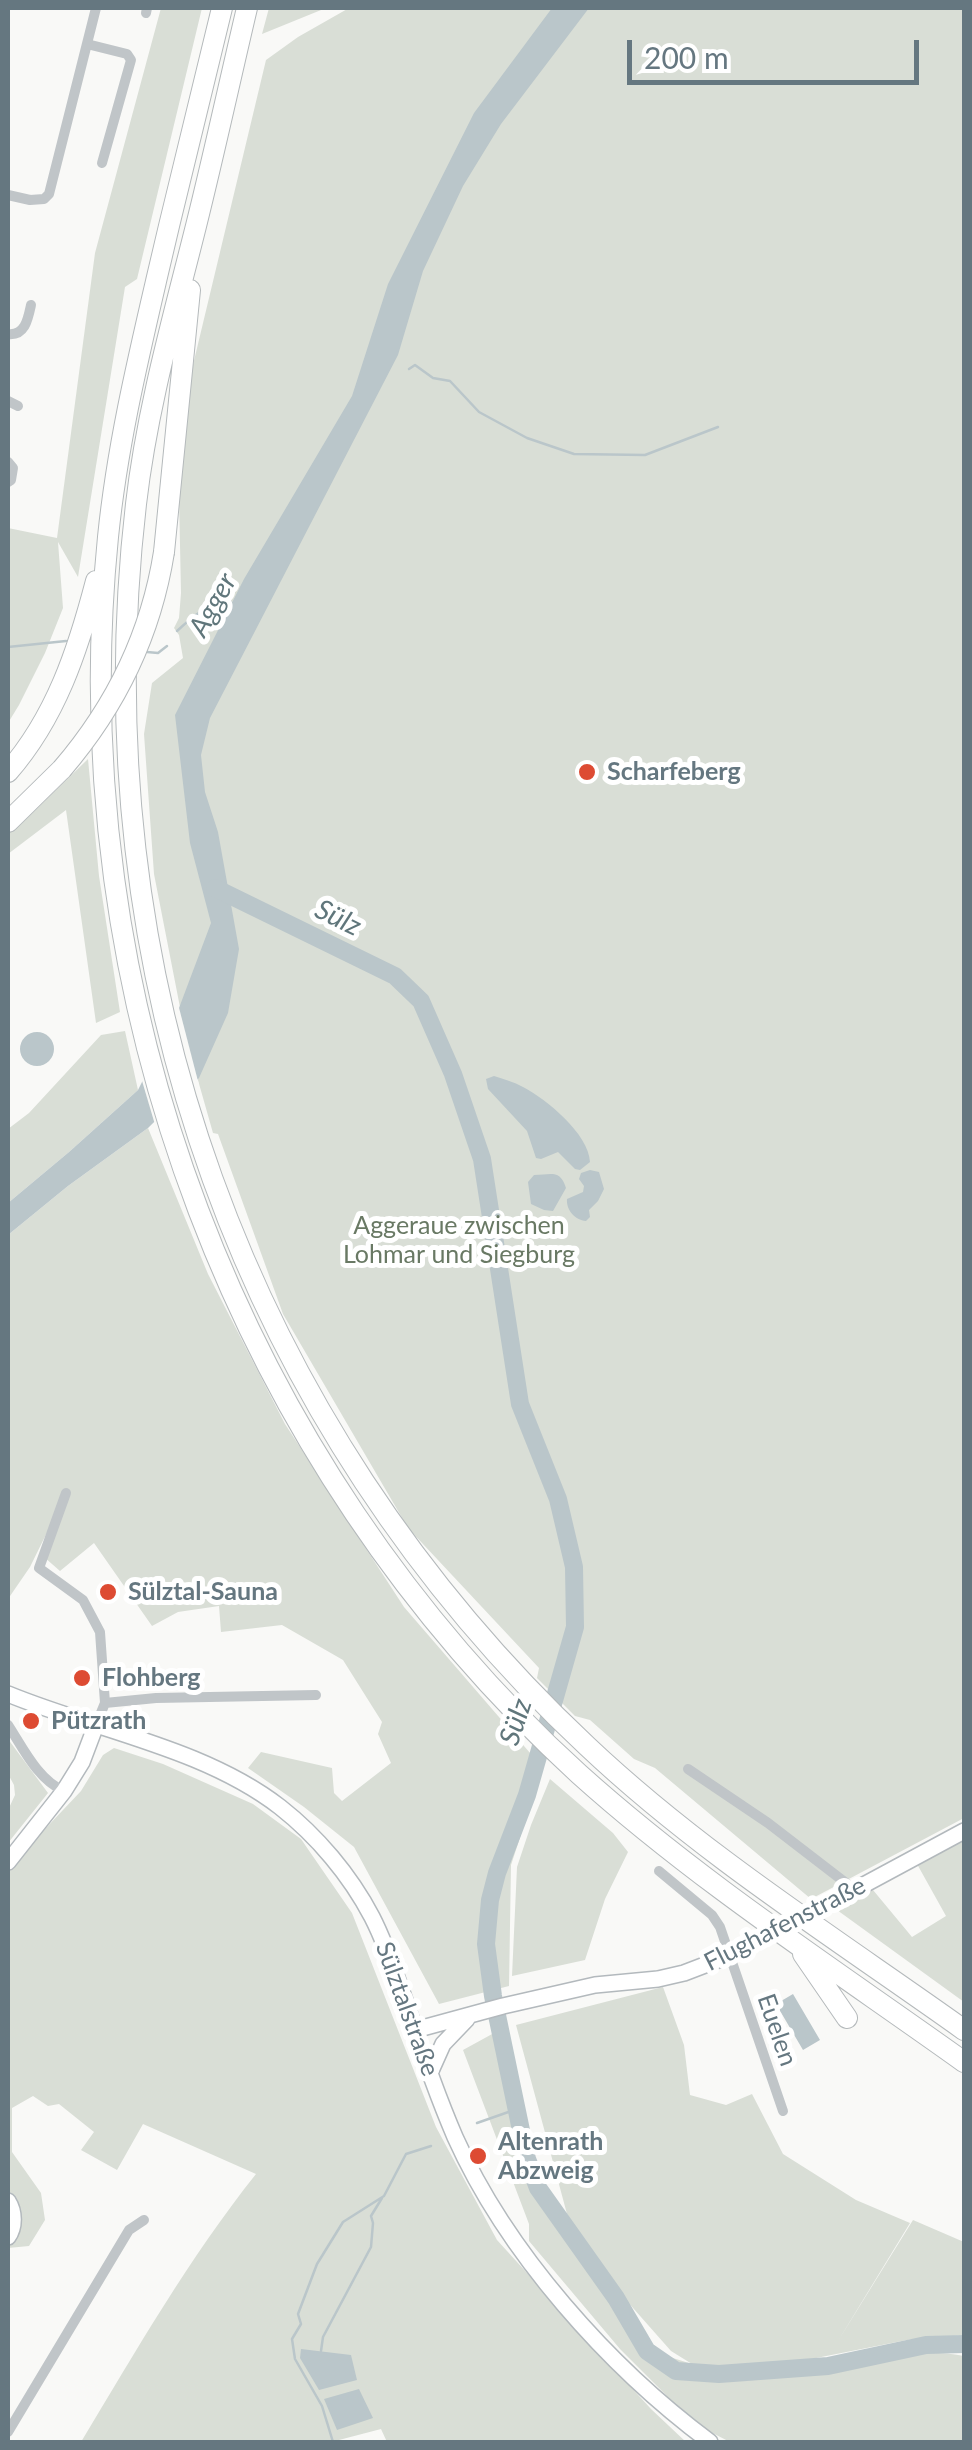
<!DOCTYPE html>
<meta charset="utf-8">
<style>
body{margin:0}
#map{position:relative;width:972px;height:2450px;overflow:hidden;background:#f9f9f7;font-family:Lato,sans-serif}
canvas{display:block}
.frame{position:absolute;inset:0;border:10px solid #657780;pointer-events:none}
.scale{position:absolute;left:627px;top:40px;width:292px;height:45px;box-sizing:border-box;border:5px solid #657780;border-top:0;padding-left:12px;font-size:30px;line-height:35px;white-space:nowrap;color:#657780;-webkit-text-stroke:8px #fff;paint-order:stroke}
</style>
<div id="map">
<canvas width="972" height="2450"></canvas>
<div class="frame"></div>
<div class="scale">200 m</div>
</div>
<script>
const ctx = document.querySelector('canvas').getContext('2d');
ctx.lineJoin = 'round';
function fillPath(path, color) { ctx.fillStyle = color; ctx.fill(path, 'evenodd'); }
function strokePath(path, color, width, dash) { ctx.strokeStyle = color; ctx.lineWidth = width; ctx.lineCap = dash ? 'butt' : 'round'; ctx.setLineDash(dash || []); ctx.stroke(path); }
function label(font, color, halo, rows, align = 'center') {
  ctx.font = font + ' Lato,sans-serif'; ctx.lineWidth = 10; ctx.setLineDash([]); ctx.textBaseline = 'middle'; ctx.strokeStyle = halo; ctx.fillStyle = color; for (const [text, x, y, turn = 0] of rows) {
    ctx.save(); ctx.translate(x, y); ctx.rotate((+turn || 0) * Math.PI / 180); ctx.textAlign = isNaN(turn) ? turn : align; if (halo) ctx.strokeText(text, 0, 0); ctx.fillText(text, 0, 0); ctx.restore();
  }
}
fillPath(new Path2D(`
 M161,8h41l-65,271 -12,8 -47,290 -20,-35 5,66 -18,45 -26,52 -11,18v-195l49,10 38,-285z
 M269,8h57l-64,26z
 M349,8h615v1810l-153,81 -156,-131 -21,-9 -44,-39 -15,-4 -38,-38 2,-10 -131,-140 -125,-214 -65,-180 -5,-1 -27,-95 -32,-164 -10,-140 8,-51 31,-25 -4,-23 -5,-7 5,-10 2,-25 -2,-96 13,-128 74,-309 32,-23z
 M88,759l11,117 21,136 -24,11 -30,-213 -58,44v-20l13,-10z
 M125,1031l13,59 -69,62 -61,51v-74l21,-16 72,-78z
 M148,1128l60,146 77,150 119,183 139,161 -32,97 -2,121 -70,18 -85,-157 -50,-40 -56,-39 13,-16 71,16 2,25 8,8 49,-38 -13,-29 4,-12 -39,-62 -61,-35 -61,7 -2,-26 -41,6 -26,14 -58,-83 -34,28 -16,-14 17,-53 -31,63 -22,32v-364l60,-49z
 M8,1739l40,54 -40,50v-33l7,-15 -1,-10 -6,-11z
 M114,1748l49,16 90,40 48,35 51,74 84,214 61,113 154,169 35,33h-299l-6,-13 -42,11v2h-258c55,-91 108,-184 175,-268l-113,-50 -26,46 -36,-20 13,-18 -35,-28 -11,2 -15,-10 -21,12v44l29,41 4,27 -16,26 -21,2 9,-15 1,-28 -10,-16v-321l73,-77 22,-36z
 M550,1779l63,54 15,19 -23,47 -20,61 -73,16 5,-109 14,-42z
 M964,1840v162l-127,-92 36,-20 39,47 34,-21 -29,-52z
 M663,1987l21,58 6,50 36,10 26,-11 31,60 73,46 54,23 -72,118 75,-121 51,22v93l-57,5 -111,22 11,9c51,-9 105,-25 157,-15v86h-234l-35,-18 -75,-75 -91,-108v-17l-66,-174 31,-17 52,180 64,89 50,52 32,10 -21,-13 -53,-60 -51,-77 -51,-189z`), '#d9ded6');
fillPath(new Path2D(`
 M552,8h37l-88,116 -38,62 -40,85 -25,84 -188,363 -9,37 4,37 13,40 21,117 -11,64 -29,65 -51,50 -80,58 -60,49v-32l61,-51 69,-62 41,-82 32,-85 -21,-80 -15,-128 69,-136 108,-183 36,-112 86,-171z
 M20 1049a17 17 0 1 1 34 0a17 17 0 1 1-34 0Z
 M494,1076c9,3 20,6 29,11 23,12 66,47 67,75l-10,8 -5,-1 -17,-17 -17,7 -5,-1 -9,-27 -39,-42 -2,-10z
 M590,1170l9,2 5,17 -6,12 -9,9 1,7 -4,4c-11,-1 -20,-11 -19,-22l16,-7 1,-6 -5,-7 2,-6z
 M534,1175c17,0 26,-6 32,13l-13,23 -9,-1 -13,-6 -3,-22z
 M793,1994l27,46 -17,10 -27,-46z
 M301,2349l50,6 6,25 -38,10 -19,-32z
 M359,2389l14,29 -36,12 -13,-31z`), '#bac6ca');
fillPath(new Path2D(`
 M177,1000l22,85 -43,43 -16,-54z`), '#f9f9f7');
strokePath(new Path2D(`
 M409,369l6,-4 18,13 17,3 29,31 48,26 47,16 71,1 73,-28
 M177,631c15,-14 32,-29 54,-29
 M8,647l58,-6
 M147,652l11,1 9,-7
 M477,2123l40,-14
 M321,2351l2,-14 48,-90 2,-24 -2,-7 11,-18
 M333,2442l-11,-36 -27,-47 -3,-20 9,-15 -3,-10 19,-50 26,-42 41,-26 22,-42 25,-8
 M963,2442l1,-3`), '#bac6ca', 2.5);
strokePath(new Path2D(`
 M215,888l180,88 26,25 32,73 29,85 38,245 38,95 16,68 1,60 -48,168 -30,78 -7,27 -4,44 7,52 34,163 11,29 78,110 31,53 29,20 43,3 109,-8 98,-21 38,-1`), '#bac6ca', 18);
const secondary = new Path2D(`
 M8,1694c87,36 196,54 272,113 37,29 70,68 92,110 15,29 25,61 36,92 14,43 29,86 47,128 52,116 154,230 255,305
 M8,1862l56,-71 18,-29 14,-37
 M834,1901l130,-70
 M415,2030l88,-24 92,-21 63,-6 26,-6 47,-18 25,-14
 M430,2073l13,-29 24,-25
 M8,2201c7,11 7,26 0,36`);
const highway = new Path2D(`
 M222,8c-22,89 -44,179 -65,269 -20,86 -40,171 -49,260 -46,457 130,926 471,1237 119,107 255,195 385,288
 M247,8c-17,72 -33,146 -51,218 -23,92 -49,183 -60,278 -54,465 108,921 451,1242 113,107 251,194 377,284
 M164,552l26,-262
 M8,772c48,-55 70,-122 88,-191
 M8,822l54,-53
 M803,1954l44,64`);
strokePath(secondary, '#b3b9bd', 18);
strokePath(highway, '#b4b9bb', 22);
strokePath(new Path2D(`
 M146,13l1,-5
 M87,44l40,10 4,6 -29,103
 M8,195l22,5 14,-1 5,-5 47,-186
 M8,334c17,2 20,-15 23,-29
 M8,401l10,5
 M8,462l5,6 -2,12 -3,2
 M66,1493l-27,75 44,32 17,32 5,71 -9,22
 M105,1703l51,-5 160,-3
 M8,1725c15,23 30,55 56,66
 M688,1769l80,54 87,67
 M659,1871l53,44 8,12 63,184
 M8,2432l121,-202 15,-10`), '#c0c5c8', 10);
strokePath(secondary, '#fff', 15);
strokePath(highway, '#fff', 20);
const secondaryBridge = new Path2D(`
 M756,1941l78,-40`);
const highwayBridge = new Path2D(`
 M62,769c55,-64 89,-135 102,-217`);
strokePath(secondaryBridge, '#b3b9bd', 18, []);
strokePath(highwayBridge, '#b4b9bb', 22, []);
strokePath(secondaryBridge, '#fff', 15);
strokePath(highwayBridge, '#fff', 20);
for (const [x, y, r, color] of [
 [587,772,10,"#dd4b33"],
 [108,1592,10,"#dd4b33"],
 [82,1678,10,"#dd4b33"],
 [31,1721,10,"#dd4b33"],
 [478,2156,10,"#dd4b33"]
]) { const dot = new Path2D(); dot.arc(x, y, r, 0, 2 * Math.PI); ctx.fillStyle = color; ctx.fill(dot); strokePath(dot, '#fff', 4); }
label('bold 25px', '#657780', '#fff', [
 ["Scharfeberg",607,772],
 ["Sülztal-Sauna",128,1592],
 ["Flohberg",102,1678],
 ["Pützrath",51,1721],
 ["Altenrath",498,2142],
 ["Abzweig",498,2171]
], 'left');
label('25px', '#697964', '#fff', [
 ["Aggeraue zwischen",459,1226],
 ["Lohmar und Siegburg",459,1255]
]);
label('25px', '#657780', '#fff', [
 ["Flughafenstraße",785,1924,-27],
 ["Sülztalstraße",407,2009,70],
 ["Euelen",777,2030,71]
]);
label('italic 28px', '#60767b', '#fff', [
 ["Agger",213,605,-61],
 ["Sülz",338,918,26],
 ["Sülz",516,1722,-72]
]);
</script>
